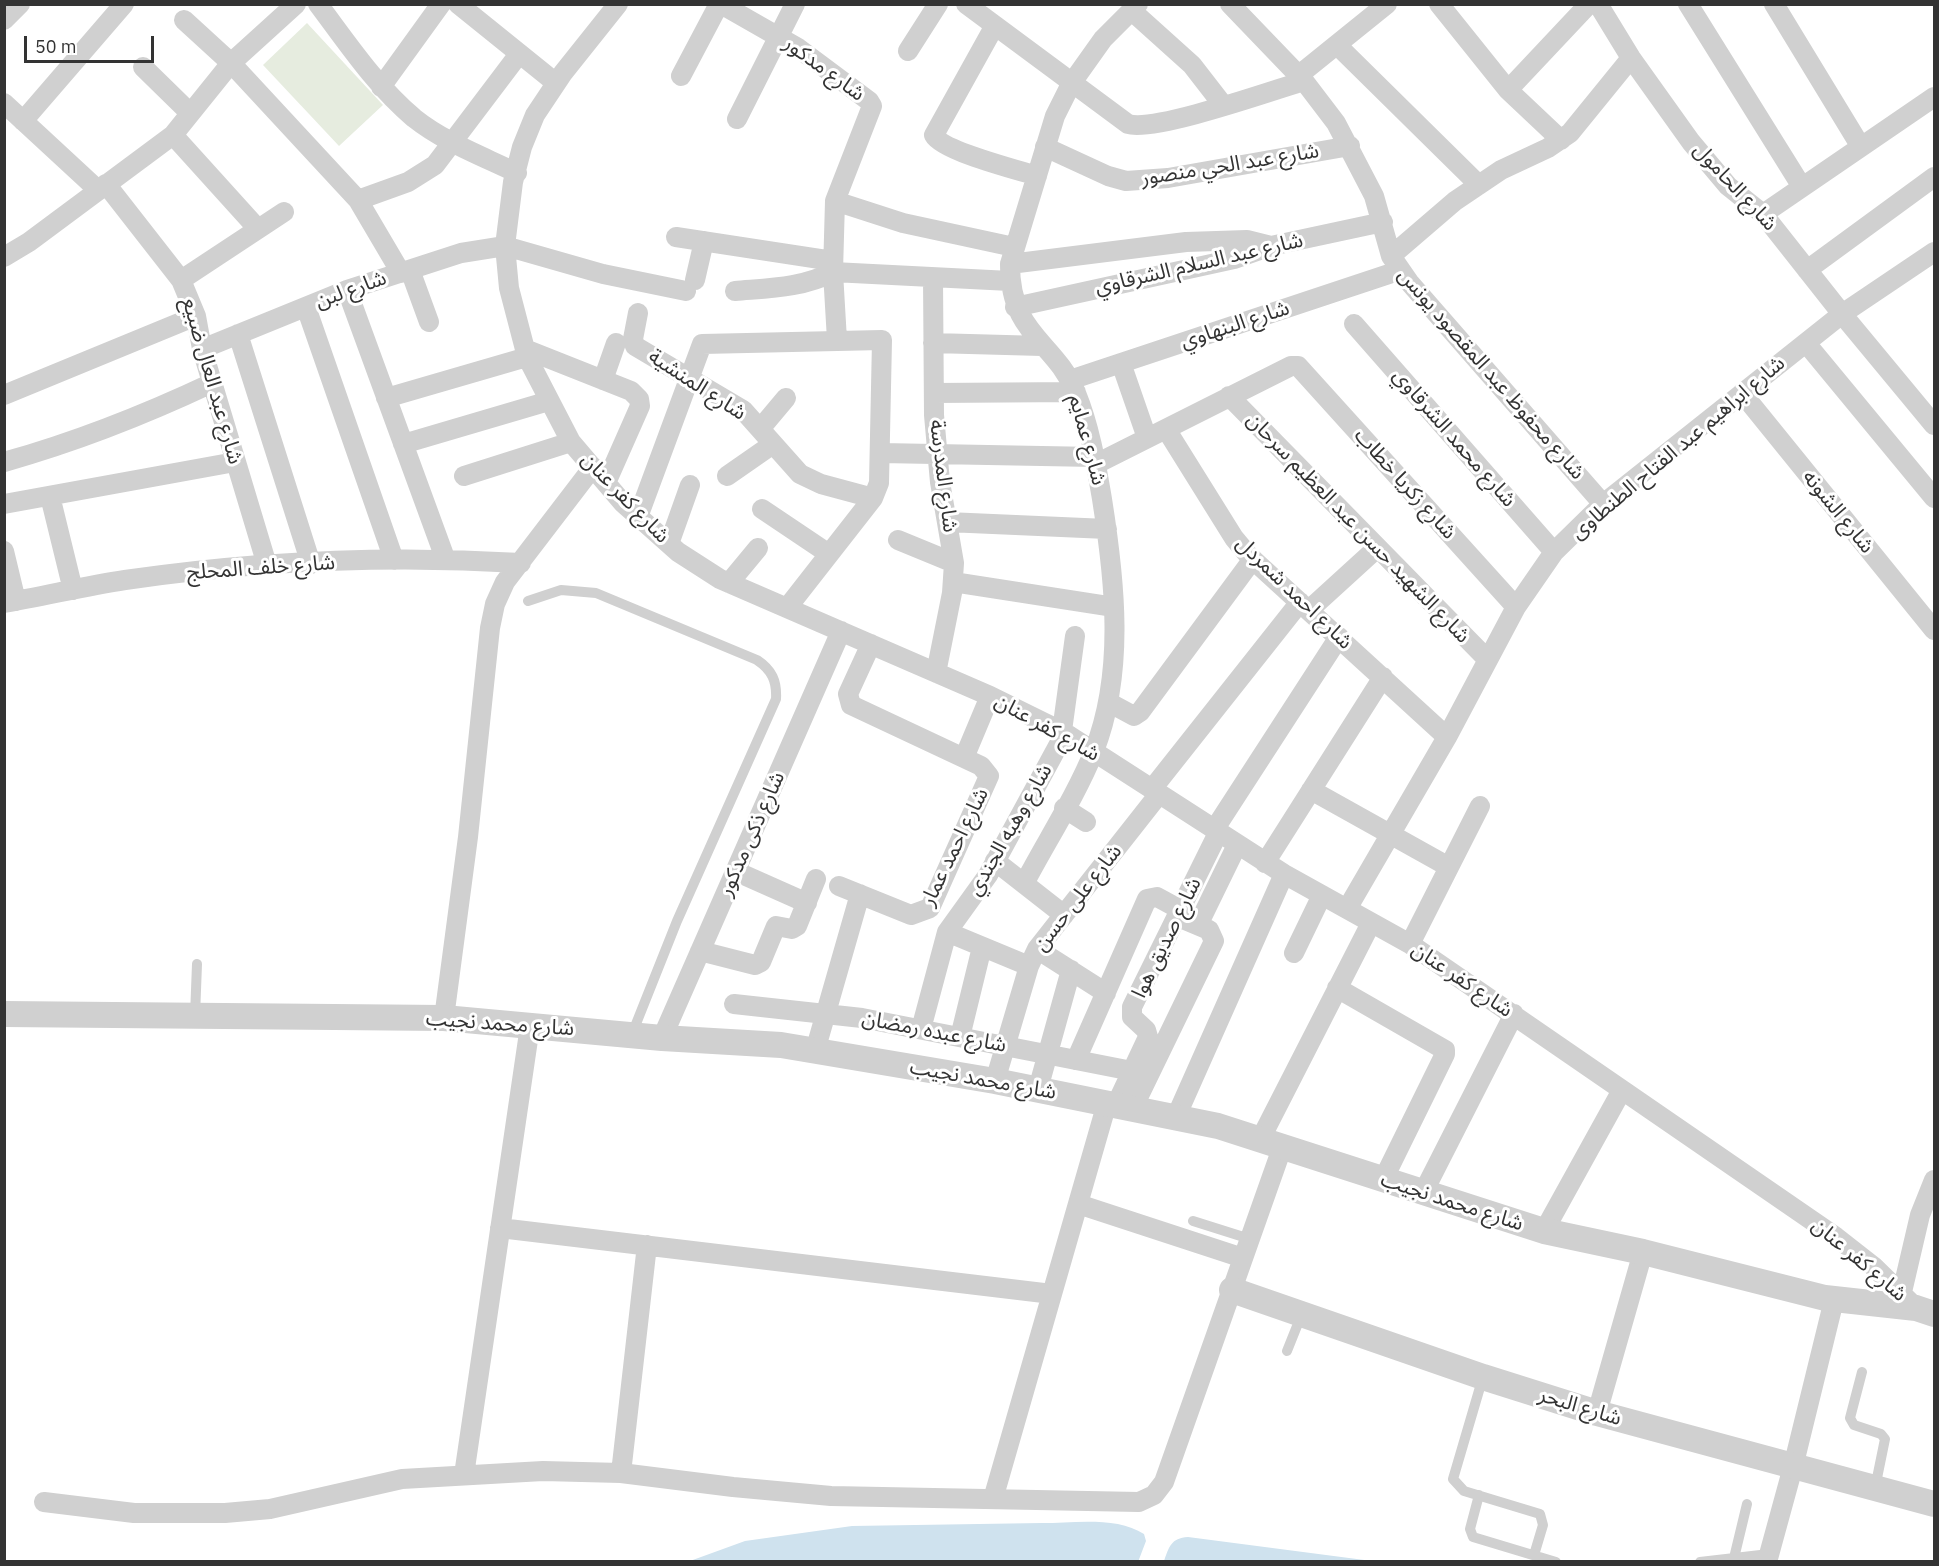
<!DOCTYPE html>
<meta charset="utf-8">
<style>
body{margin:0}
#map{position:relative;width:1939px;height:1566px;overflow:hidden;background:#fff;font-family:"IBM Plex Sans",sans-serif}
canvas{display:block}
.frame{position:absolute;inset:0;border:6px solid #333;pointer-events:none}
.scale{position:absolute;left:24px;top:36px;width:130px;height:27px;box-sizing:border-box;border:3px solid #333;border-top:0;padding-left:8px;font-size:18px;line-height:21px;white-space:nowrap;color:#333;-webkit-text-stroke:4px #fff;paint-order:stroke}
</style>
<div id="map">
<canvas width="1939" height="1566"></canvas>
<div class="frame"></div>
<div class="scale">50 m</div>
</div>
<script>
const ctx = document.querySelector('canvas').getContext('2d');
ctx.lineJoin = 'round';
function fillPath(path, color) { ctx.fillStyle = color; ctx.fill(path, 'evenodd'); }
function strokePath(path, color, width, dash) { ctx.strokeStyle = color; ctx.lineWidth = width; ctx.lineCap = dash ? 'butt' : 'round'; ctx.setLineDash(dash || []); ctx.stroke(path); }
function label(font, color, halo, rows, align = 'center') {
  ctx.font = font + ' "IBM Plex Sans","Noto Sans Arabic",sans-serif'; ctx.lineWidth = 6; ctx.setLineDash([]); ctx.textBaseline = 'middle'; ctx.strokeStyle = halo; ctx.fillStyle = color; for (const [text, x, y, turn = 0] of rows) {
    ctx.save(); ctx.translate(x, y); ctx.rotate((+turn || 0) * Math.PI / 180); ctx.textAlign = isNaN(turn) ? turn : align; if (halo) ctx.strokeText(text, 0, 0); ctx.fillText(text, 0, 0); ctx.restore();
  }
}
fillPath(new Path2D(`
 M307,23l76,82 -44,41 -76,-81z`), '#e6ecdf');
fillPath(new Path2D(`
 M1042,1523c31,0 75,-7 102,11l2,7 -8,21 -448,-1 55,-20 107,-15z
 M1188,1537l184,24h-208c5,-14 7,-23 24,-24z`), '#cfe2ee');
strokePath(new Path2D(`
 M528,601l33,-11 35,3 161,67c15,10 20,21 19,39l-99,222 -45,113
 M195,1016l2,-52
 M1193,1221l57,18
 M1287,1351l14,-35
 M1862,1372l-12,46 4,7 27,9 4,5 -10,49
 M1483,1377l-30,102 11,12 76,23 3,11 -9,30
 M1479,1495l-9,34 3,8 83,25
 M1734,1558l13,-54
 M1700,1562l69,-8`), '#d0d0d0', 10);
strokePath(new Path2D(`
 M318,4c30,40 58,82 96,114 30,24 68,38 103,55
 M458,4l98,79
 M618,4l-55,69 -28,42 -13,32 -9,35 -8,64 4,42 18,69 44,85 52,61 55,49 42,27 270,117 75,37 219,141 126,70 426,293 37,29 43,42
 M721,4l77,44 71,53 3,5 -37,95 -2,71 4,68
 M966,4l162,120c27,8 143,-33 176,-43
 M1230,4l74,77 32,42 38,73 17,60 18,26 194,222
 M1439,4l69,86 53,50
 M1598,4l33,54 60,84 37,44 35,28 79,100 92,111
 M1688,4l114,183
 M1774,4l87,143
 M1132,11l60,54 31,40
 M4,20l16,-16
 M184,20l47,43 127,137 43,73
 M994,27l-60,108c8,16 84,35 103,41
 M1337,45l142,140
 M908,51l30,-47
 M143,67l47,46
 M1299,75l88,-71
 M681,76l38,-72
 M381,87l60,-83
 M1508,90l81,-86
 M4,103l94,87
 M737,119l58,-115
 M23,121l101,-117
 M173,135l85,94
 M1045,147l63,29 18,5 42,-3 182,-32
 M106,184l75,96 15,36 6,33 65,216
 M358,200l50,-18 27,-17 84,-111
 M835,201l68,22 111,24
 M1763,214l171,-117
 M676,237l157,24
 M1391,256l64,-55 46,-31 47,-22 22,-15 61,-75
 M4,257l25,-15 144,-107 58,-72 65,-59
 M1010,264l176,-22 61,-2 24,6
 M410,270l19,52
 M1807,270l127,-93
 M933,278l1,137 6,67 14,81 -2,30 -16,80
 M181,280l103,-68
 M695,280l9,-39
 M347,290l98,268
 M735,291c34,-3 67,-3 98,-19l177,9
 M306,307l88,253
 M1015,307l219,-48 37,-13 112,-24
 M638,313l-5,26 2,7 108,64 57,64 21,10 52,14
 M1354,324l200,228
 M238,334l73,230
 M933,343l109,3
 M1806,343l128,155
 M202,349l145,-59 114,-37 44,-7 98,28 83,17
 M525,349l106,42 8,8 1,7 -34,77
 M1121,363l26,75
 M603,380l13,-37
 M1070,380l331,-110
 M934,393l142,-1
 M1742,393l192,237
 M4,395l192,-79
 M1229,396l259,264
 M386,398l141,-41
 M760,429l26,-31
 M1166,429l68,109 15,18 198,181
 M403,444l146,-43
 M881,453l214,4
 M4,462c75,-21 138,-46 208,-79
 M1096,464l195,-98h7l218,241
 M464,476l107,-34
 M727,476l46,-32
 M50,496l23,94
 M4,504l231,-42
 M762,509l67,45
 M638,517l64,-173 180,-4 -3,143 -6,15 -86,110
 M947,522l160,7
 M898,540l56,23
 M669,544l21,-59
 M4,551l12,50
 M953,582l161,25
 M729,583l29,-35
 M4,603c41,-7 81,-17 121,-23 130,-19 265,-25 396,-17
 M1309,610l68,-62
 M1108,702l26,14 6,-4 113,-153
 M1062,731l13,-95
 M964,758l26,-62
 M1152,789l148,-187
 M1311,790l138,77
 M1064,808l22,14
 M1214,830l125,-193
 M995,861l69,54
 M1265,863l118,-186
 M735,871l72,32
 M1024,884c22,-42 53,-90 70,-133 31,-79 21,-170 8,-252 -6,-35 -12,-72 -26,-106 -22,-53 -66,-57 -66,-129l45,-148 16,-32 32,-45 35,-35
 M839,886l72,29 19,-7 59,-132 -8,-10 -130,-61 -3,-11 23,-50
 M1347,909l100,-172 69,-130 38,-55 49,-48 239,-190 92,-62
 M1198,925l39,-80
 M947,932l82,34
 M1410,944l70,-138
 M1037,949l69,44
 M700,951l55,14 6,-3 15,-36 16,3 5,-3 19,-47
 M1294,953l28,-58
 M1337,988l108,62v4l-62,126
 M734,1004l128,14 270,53
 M444,1018l24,-181 22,-209 5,-24 10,-22 88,-115
 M921,1029l26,-97 41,-57 77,-142
 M960,1037l22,-90
 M662,1038l179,-407
 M815,1051l45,-157
 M1076,1060l71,-161 10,-2 24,13
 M995,1081l34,-115 8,-17 122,-155
 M1038,1089l33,-119
 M1116,1105l32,-68 -2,-7 -14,-13v-10l86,-174
 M1133,1108l81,-167 -5,-11 -31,-13
 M1176,1117l108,-243
 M1260,1140l111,-217
 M1424,1191l90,-177
 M1078,1204l165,54
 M500,1228l552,66
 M1544,1231l78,-141
 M1902,1292l18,-77 14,-35
 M1597,1413l46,-161
 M621,1473l26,-228
 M464,1475l66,-449
 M993,1499l114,-396
 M44,1502l90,11h91l45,-4 132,-30 141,-8 78,2 112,14 98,9 308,6 15,-7 10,-13 118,-334
 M1767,1562l26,-95 41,-167`), '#d0d0d0', 20);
strokePath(new Path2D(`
 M4,1014l440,4 218,20 119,7 214,36 223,45 326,105 99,21 182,46 91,10 18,6
 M1232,1290l251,87 114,36 337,91`), '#d0d0d0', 26);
label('21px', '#333', '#fff', [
 ["شارع مدكور",824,69,36],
 ["شارع عبد الحي منصور",1230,165,-9],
 ["شارع الحامول",1735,187,47],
 ["شارع عبد السلام الشرقاوي",1199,264,-13],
 ["شارع لبن",351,290,-20],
 ["شارع البنهاوي",1235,325,-18],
 ["شارع محفوظ عبد المقصود يونس",1491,374,49],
 ["شارع عبد العال ضبيع",212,381,74],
 ["شارع المنشية",697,385,33],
 ["شارع محمد الشرقاوي",1454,438,49],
 ["شارع عمايم",1087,440,75],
 ["شارع ابراهيم عبد الفتاح الطنطاوى",1678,448,-40],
 ["شارع المدرسة",943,476,83],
 ["شارع زكريا خطاب",1405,484,48],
 ["شارع كفر عنان",625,498,46],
 ["شارع الشونه",1838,512,51],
 ["شارع الشهيد حسن عبد العظيم سرحان",1358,528,46],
 ["شارع خلف المحلج",261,568,-4],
 ["شارع احمد شمردل",1294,593,44],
 ["شارع كفر عنان",1047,728,29],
 ["شارع وهبه الجندي",1010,830,-60],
 ["شارع ذكى مدكور",752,834,-66],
 ["شارع احمد عمار",955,847,-64],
 ["شارع على حسن",1078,898,-52],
 ["شارع صديق هوا",1167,938,-64],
 ["شارع كفر عنان",1462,980,34],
 ["شارع محمد نجيب",500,1024,4],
 ["شارع عبده رمضان",934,1032,11],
 ["شارع محمد نجيب",983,1080,10],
 ["شارع محمد نجيب",1452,1202,18],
 ["شارع كفر عنان",1859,1260,40],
 ["شارع البحر",1580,1407,17]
]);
</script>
